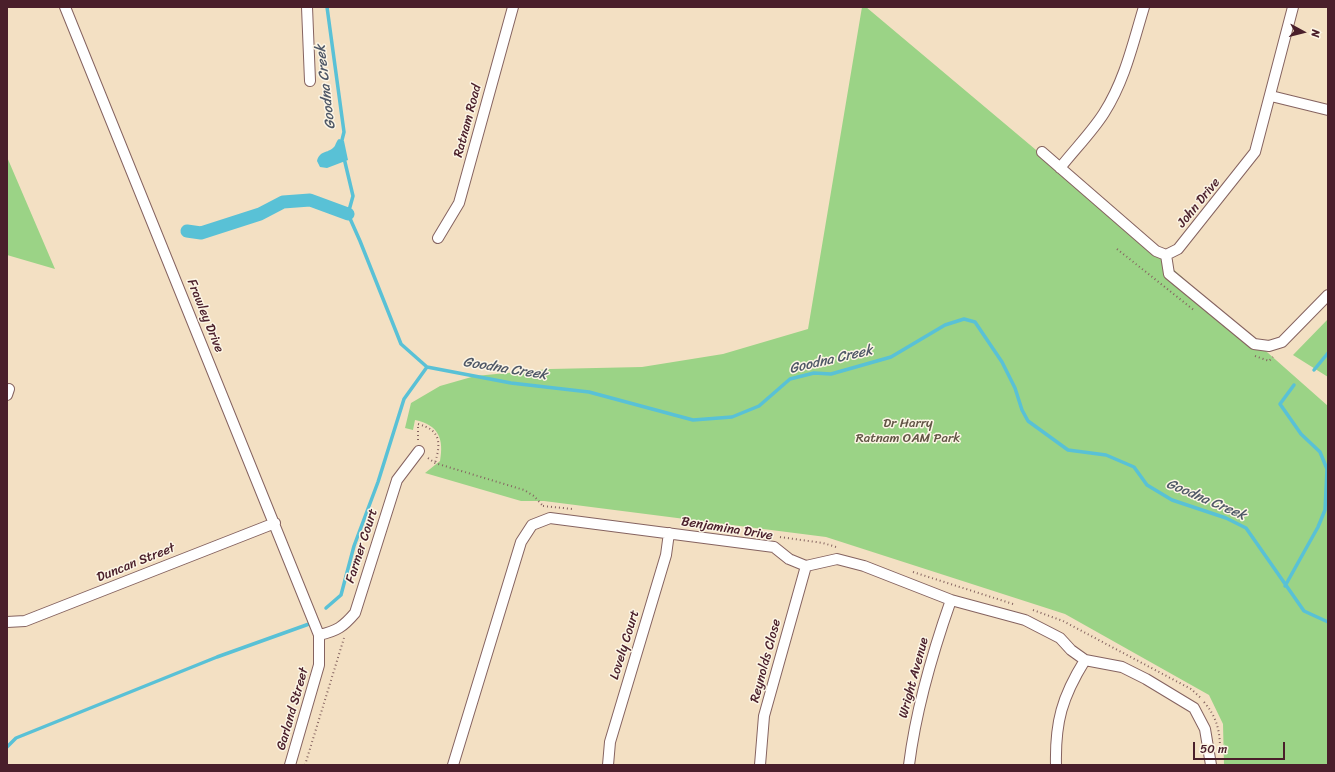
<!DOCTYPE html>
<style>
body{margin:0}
#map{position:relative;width:1335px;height:772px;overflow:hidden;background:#f3e0c3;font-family:Sriracha,sans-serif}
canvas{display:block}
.frame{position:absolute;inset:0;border:8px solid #4a1f2b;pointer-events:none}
.north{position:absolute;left:1283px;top:12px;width:40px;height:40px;-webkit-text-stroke:3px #fcf5e5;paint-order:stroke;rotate:97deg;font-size:11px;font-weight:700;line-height:16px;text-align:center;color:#4a1f2b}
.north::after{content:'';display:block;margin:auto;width:14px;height:18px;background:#4a1f2b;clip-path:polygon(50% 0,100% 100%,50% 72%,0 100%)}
.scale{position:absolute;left:1193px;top:742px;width:92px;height:18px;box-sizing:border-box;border:2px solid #4a1f2b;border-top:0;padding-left:5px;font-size:12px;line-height:14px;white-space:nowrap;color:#4a1f2b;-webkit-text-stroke:3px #fcf5e5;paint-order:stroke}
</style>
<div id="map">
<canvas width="1335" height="772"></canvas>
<div class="frame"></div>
<div class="north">N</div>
<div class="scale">50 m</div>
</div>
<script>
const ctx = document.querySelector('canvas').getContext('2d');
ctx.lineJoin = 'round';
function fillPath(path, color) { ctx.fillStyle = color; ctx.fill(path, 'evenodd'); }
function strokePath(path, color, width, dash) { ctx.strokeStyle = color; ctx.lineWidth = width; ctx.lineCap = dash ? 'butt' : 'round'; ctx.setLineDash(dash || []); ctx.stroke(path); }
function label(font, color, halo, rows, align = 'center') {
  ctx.font = font + ' Sriracha,sans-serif'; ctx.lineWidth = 3; ctx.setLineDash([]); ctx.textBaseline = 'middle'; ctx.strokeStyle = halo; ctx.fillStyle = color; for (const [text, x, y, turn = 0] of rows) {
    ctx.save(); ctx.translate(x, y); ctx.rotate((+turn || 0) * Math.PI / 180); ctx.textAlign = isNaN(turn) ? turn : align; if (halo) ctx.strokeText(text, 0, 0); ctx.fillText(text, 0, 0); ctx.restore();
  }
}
fillPath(new Path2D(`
 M862,7h4l220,185 242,214v359h-104l-1,-41 -14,-29 -144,-81 -239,-77 -282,-36h-23l-96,-28 15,-12c4,-22 -1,-36 -25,-41l-2,10 -8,-2 6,-25 29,-17 35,-10 75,-7 92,-2 81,-13 85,-25z
 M7,157l48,112 -48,-14z
 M1328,319v58l-35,-22z`), '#9bd386');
fillPath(new Path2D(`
 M339,139l5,2 4,19 -21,8 -7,-1 -3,-6c3,-11 10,-7 17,-14 2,-2 2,-6 5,-8z`), '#59c1d6');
strokePath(new Path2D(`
 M327,7l17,125 -3,12
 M344,158l9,38 -5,18 12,27 41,103 26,23 84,16 78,9 104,28 39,-3 27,-11 31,-27 24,-6 17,1 60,-17 54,-32 19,-6 11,3 27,40 13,26 7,22 6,11 40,29 38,5 28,12 13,18 25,15 54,18 20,10 58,83 24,11
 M1314,370l14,-17
 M1285,586l33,-59 7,-17 2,-41 -7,-17 -19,-18 -21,-30 14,-19
 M326,608l15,-13 13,-49 24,-64 26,-83 23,-32
 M7,747l9,-9 201,-81 92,-33`), '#59c1d6', 3.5);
strokePath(new Path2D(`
 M187,231l14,2 59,-19 23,-12 27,-2 38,14`), '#59c1d6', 13);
const street = new Path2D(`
 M65,7l254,628v30l-29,100
 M307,7l3,74
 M1271,96l57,14
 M1042,152l114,99 10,4 12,-6 77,-97 38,-145
 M1060,168c14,-18 32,-36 44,-55 21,-33 29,-70 40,-106
 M438,238l21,-35 54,-196
 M1166,255l3,19 85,70 15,2 13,-4 46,-47
 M7,395l2,-6
 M7,622l18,-1 250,-98
 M319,635c18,-4 24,-8 36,-22l42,-133 22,-29
 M453,765l68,-223 11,-17 18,-7 224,29 15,12 17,7 31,-7 27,7 87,34 74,20 35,18 11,12 14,10 37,7 24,12 48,29 11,21 6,36
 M608,765l2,-23 56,-187 3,-22
 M760,765l4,-49 42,-150
 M909,765c7,-56 23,-111 42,-165
 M1056,765c-1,-43 6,-68 29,-105`);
strokePath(street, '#856360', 12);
strokePath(new Path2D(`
 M1117,249l78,62
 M1255,356l14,5 4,-4
 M418,440v-16c23,6 23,19 17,39
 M428,458l7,5 89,27 10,6 9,10
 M543,506l30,3
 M780,537l43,6 13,4
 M913,572l100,32
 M1033,610l30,11 128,68 11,10
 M1204,702c12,14 16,28 16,46
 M305,765l39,-127`), '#856360', 2, [1, 3]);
strokePath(street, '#fff', 10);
label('13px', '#4a1f2b', '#fcf5e5', [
 ["Ratnam Road",468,121,-75],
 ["John Drive",1199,203,-51],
 ["Frawley Drive",205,316,68],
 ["Benjamina Drive",727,529,9],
 ["Farmer Court",362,546,-72],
 ["Duncan Street",136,563,-22],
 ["Lovely Court",625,645,-73],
 ["Reynolds Close",766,661,-75],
 ["Wright Avenue",914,678,-75],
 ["Garland Street",293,709,-74]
]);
label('13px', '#625546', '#fcf5e5', [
 ["Dr Harry",908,424],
 ["Ratnam OAM Park",908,439]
]);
label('italic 14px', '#4f5867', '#fcf5e5', [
 ["Goodna Creek",326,87,-97],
 ["Goodna Creek",831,360,-13],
 ["Goodna Creek",505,369,9],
 ["Goodna Creek",1206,500,23]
]);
</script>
